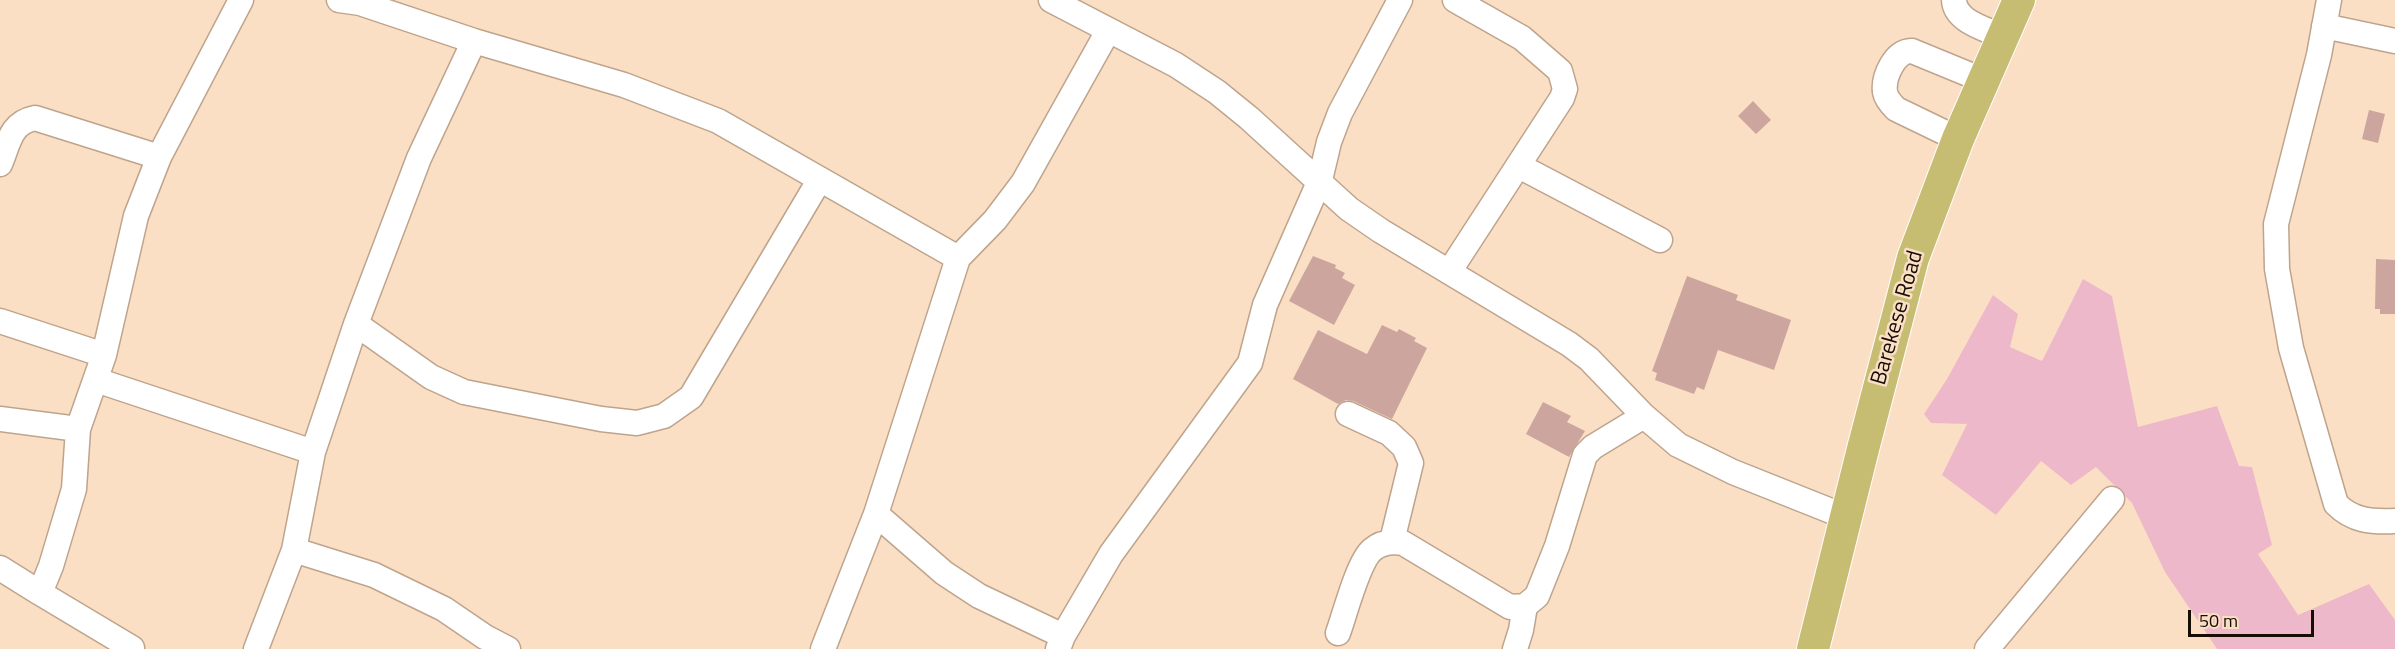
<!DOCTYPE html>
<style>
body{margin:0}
#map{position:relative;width:2395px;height:649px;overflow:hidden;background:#fbdfc5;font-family:"Titillium Web",sans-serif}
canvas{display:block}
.scale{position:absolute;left:2188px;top:610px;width:126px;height:27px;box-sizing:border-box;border:3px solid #160d05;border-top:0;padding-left:8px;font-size:18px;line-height:21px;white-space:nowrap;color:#160d05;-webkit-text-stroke:4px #fbdfc5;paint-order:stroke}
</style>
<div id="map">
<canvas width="2395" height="649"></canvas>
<div class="scale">50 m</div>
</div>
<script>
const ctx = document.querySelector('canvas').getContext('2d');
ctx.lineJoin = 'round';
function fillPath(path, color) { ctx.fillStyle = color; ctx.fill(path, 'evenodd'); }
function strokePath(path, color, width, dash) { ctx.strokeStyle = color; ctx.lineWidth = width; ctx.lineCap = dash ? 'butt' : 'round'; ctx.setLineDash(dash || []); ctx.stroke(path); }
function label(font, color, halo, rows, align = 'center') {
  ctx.font = font + ' "Titillium Web",sans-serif'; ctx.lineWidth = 5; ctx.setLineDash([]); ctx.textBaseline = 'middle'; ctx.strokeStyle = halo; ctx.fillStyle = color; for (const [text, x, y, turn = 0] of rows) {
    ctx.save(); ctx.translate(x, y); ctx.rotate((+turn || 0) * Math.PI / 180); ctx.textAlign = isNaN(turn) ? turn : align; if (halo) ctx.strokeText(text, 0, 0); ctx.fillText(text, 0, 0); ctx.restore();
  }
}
fillPath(new Path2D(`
 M2083,279l29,17 26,131 79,-21 22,60 13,1 20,78 -14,9 40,61 71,-31 26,36v29h-178l-52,-77 -33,-69 -36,-36 -25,18 -30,-24 -45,54 -54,-40 25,-51 -36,-1 -7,-9 23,-35 46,-84 25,19 -8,33 32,14z`), '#edb9ca');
fillPath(new Path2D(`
 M1753,101l18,19 -15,14 -18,-18z
 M2369,110l16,4 -7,29 -16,-4z
 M1313,256l23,9 -1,3 10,5 -3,5 13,7 -21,40 -45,-24z
 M2376,259l19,1v54h-15v-5h-5z
 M1687,276l51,19 -2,5 55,20 -17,50 -56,-20 -14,40 -7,-3 -3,7 -39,-14 2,-7 -5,-2z
 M1382,325l15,7 2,-3 17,9 -2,3 13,7 -35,71 -39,-18 -7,-1 -8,4 -45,-25 25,-49 49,24z
 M1543,402l28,14 -4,6 18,9 -16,26 -43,-23z`), '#cca69e');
const minor = new Path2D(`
 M339,0l21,3 114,38 150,44 94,36 240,137 37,-38 28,-37 85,-152
 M1051,0l125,65 41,27 32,26 100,91 32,22 188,113 20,15 55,57 34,29 55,27 113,45
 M1954,0c1,22 33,29 49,37
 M2329,0l-10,55 -43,169 1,45 14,79 45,156c17,17 35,18 59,17
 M2324,26l71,15
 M1958,139l-62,-30c-5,-5 -10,-11 -11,-17 -2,-15 10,-42 27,-41l73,30
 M0,164c9,-21 10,-41 35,-46l124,39
 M1519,166l141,74
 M1449,272l113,-174 3,-9 -5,-18 -38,-33 -67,-38
 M0,321l104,34 32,-139 23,-59 82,-157
 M356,324l75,53 33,15 137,27 36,4 27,-7 27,-19 129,-218
 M96,380l217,72
 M1348,414l41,19 15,14 7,16 -19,78
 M0,419l78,10
 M876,514l68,59 35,23 84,40
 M294,550l80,25 70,34 41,28 23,12
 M0,568l40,25 11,-27 23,-77 4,-60 26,-74
 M40,593l92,55
 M1338,633c7,-19 20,-71 34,-83 9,-8 19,-9 31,-7l107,64 15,-1 12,-10 20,-50 28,-91 8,-8 51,-31
 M256,649l38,-99 19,-98 43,-128 63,-166 55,-117
 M823,649l53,-135 82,-256
 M1058,649l5,-13 48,-82 139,-191 15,-58 55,-125 9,-38 11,-29 60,-113
 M1515,649l6,-19 4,-24
 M1987,649l125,-150`);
const major = new Path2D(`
 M1813,649l50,-200 50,-191 45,-119 61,-139`);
strokePath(minor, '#bea48c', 27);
strokePath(major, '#fff', 34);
strokePath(minor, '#fff', 24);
strokePath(major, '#c7bd72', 32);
label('22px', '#160d05', '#fbdfc5', [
 ["Barekese Road",1898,318,-74]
]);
</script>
